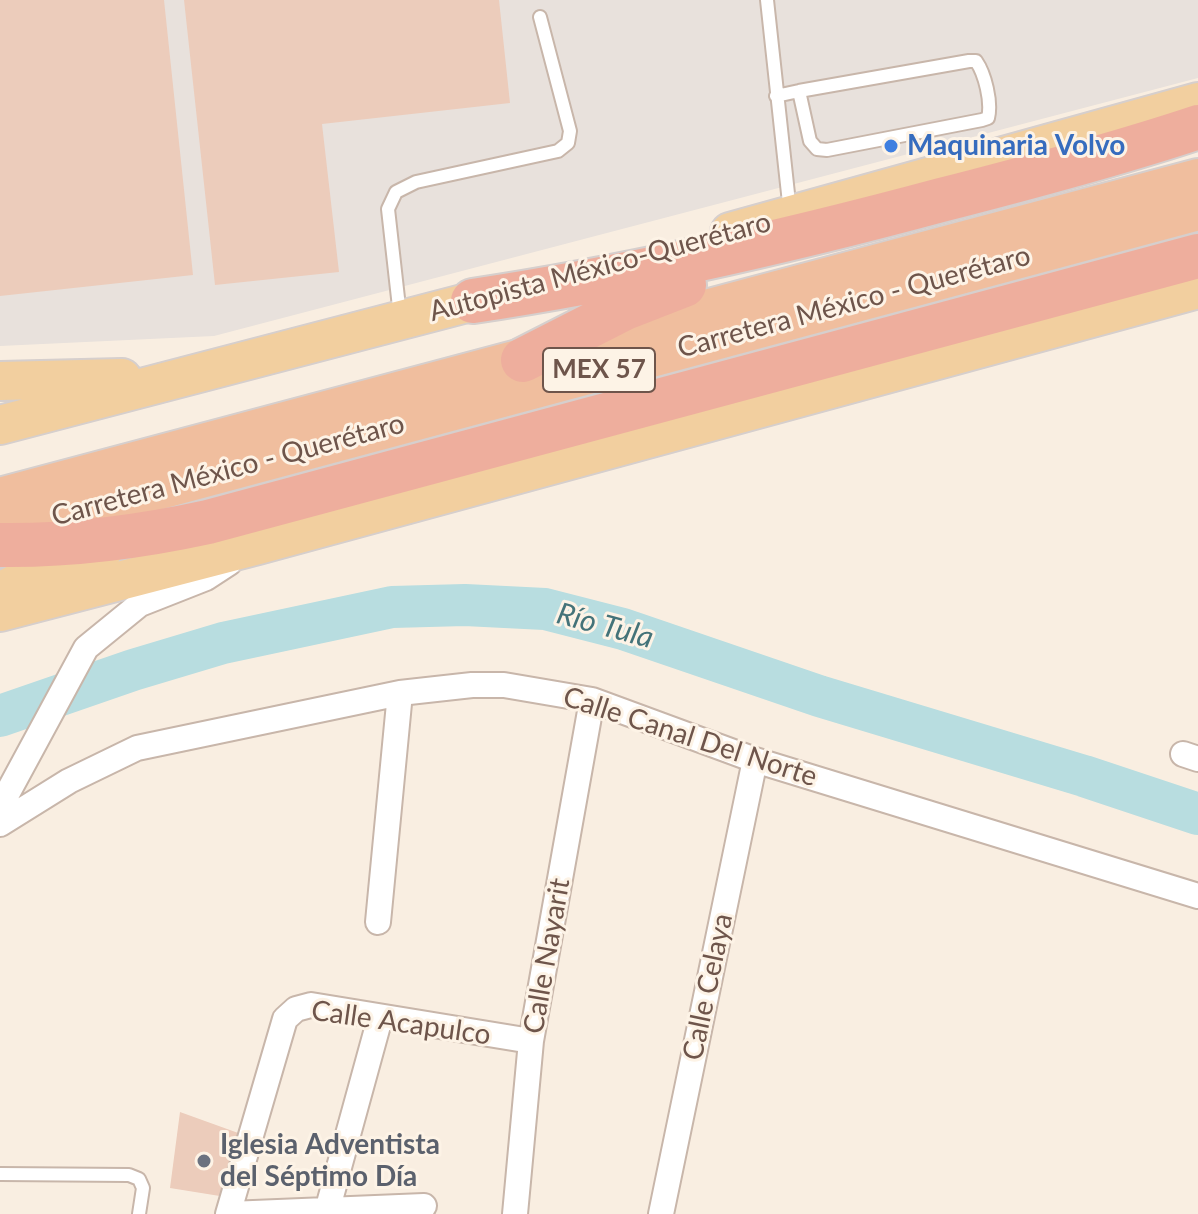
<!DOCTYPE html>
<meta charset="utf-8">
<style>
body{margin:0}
canvas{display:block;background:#f9eee1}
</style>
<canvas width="1198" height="1214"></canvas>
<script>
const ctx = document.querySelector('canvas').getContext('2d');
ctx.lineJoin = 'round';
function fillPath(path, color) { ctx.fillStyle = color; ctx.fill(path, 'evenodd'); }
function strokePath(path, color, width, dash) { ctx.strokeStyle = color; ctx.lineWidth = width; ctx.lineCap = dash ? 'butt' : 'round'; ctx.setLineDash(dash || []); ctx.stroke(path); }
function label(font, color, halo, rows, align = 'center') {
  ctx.font = font + ' Lato,sans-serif'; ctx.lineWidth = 6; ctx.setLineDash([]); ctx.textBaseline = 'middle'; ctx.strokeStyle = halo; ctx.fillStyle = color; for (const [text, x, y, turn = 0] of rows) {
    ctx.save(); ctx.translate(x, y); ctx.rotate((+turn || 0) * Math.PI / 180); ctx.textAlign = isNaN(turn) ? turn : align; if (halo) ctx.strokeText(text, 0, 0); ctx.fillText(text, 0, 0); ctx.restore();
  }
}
fillPath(new Path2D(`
 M0,0h1198v78l-984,258 -214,10z`), '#e8e1dc');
strokePath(new Path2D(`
 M0,716l133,-46 90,-27 169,-36 73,-2 80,4 78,20 196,67 265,80 114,38`), '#b8dde0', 42);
fillPath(new Path2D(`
 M0,0h164l29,275 -193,21z
 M184,0h315l11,103 -188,21 17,148 -124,13z
 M180,1112l61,22 -15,63 -56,-9z`), '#ecccbb');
const service = new Path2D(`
 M767,0l23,212
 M776,96l23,-5 170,-30h7c9,13 16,41 12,57l-6,2 -155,30 -10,-1 -7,-8 -11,-50
 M400,316l-12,-107 8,-17 20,-10 142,-31 10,-8 2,-12 -30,-114
 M0,1174l129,1 10,4 4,9 -4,26`);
const minor = new Path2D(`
 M1183,754l15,5
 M0,807l86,-159 54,-44 66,-26 23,-15
 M0,824l69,-43 68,-33 263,-55 72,-8h32l88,15 163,60 443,136
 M378,922l22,-229
 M327,1211l53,-193
 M228,1214l57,-195 11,-10 15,-4 220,36
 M229,1214l195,-8
 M515,1214l16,-173 61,-341
 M661,1214l94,-454`);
const primary = new Path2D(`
 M730,232l468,-130
 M0,381l122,-3
 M0,425l501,-131
 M0,592l26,-14 78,-29
 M0,612l258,-67 940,-256`);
const trunk = new Path2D(`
 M0,498l1198,-319
 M0,532l1198,-322`);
const motorway = new Path2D(`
 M473,301c160,-24 312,-59 468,-101 86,-22 173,-45 257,-73
 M523,360l102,-52 59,-23
 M0,545c71,1 139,-8 208,-23l990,-266`);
strokePath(service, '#c8b6aa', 16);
strokePath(minor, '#c8b6aa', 28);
strokePath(primary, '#d6cfcd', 42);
strokePath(trunk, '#d6cfcd', 44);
strokePath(motorway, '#d6cfcd', 48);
strokePath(service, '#fff', 12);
strokePath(minor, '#fff', 24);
strokePath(primary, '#f2cf9f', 38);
strokePath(trunk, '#f0be9e', 40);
strokePath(motorway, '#eeae9d', 44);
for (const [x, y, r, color] of [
 [891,146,8,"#3f7fe0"],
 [204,1161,8,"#6b7280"]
]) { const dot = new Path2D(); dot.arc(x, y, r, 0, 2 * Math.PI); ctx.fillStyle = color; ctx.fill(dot); strokePath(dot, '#fdf3e6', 3); }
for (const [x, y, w] of [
 [599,370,112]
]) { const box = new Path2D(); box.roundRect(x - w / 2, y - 22, w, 44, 6); ctx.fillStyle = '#fdf3e6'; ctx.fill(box); strokePath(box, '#6e554b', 2); }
label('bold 26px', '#6e554b', null, [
 ["MEX 57",599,370]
]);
label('bold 28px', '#366cbe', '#fdf3e6', [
 ["Maquinaria Volvo",907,146]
], 'left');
label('28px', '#6e554b', '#fdf3e6', [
 ["Autopista México-Querétaro",600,267,-15],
 ["Carretera México - Querétaro",854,302,-15],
 ["Carretera México - Querétaro",228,470,-15],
 ["Calle Canal Del Norte",690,737,18],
 ["Calle Nayarit",547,956,-80],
 ["Calle Celaya",708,987,-78],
 ["Calle Acapulco",401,1023,8]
]);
label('bold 28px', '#5b616d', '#fdf3e6', [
 ["Iglesia Adventista",220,1145],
 ["del Séptimo Día",220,1177]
], 'left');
label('italic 30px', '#447379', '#fdf3e6', [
 ["Río Tula",605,626,15]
]);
</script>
